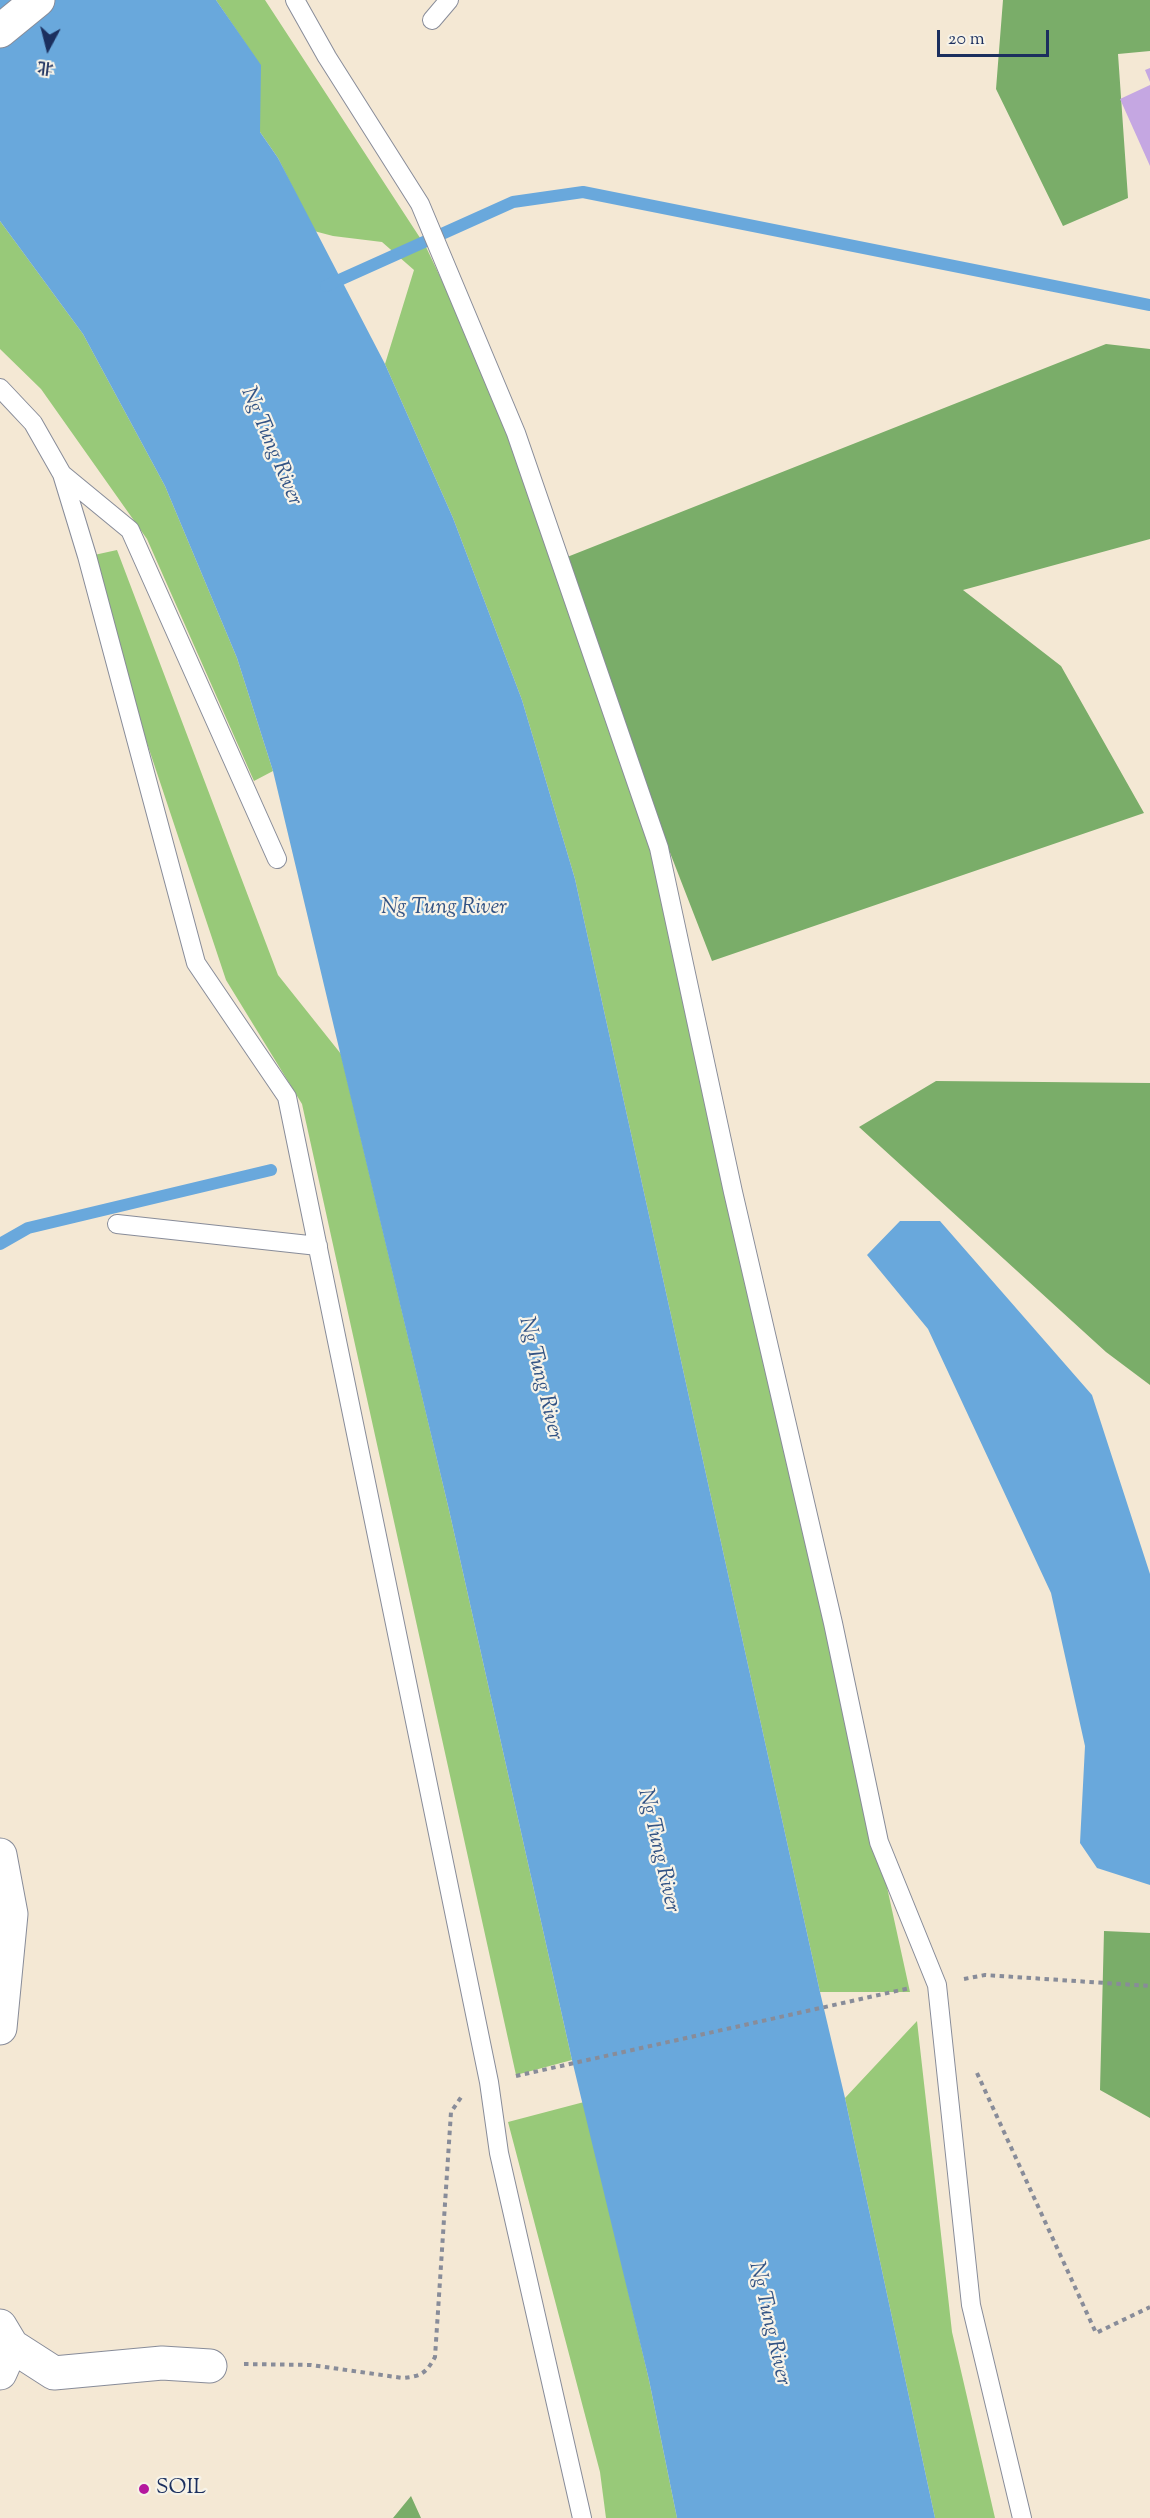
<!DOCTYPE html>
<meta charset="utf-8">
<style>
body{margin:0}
#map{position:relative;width:1150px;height:2518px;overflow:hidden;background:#f4e8d4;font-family:"Sorts Mill Goudy","Noto Serif SC",serif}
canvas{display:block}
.north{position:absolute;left:18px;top:18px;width:60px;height:60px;-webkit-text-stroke:4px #f7f3e8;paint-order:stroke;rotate:187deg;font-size:16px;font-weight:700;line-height:24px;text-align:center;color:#1b2f5e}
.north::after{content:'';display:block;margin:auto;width:21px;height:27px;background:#1b2f5e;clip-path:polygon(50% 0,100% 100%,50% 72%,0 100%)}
.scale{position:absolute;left:937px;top:30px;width:112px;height:27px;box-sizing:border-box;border:3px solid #1b2f5e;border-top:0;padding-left:8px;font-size:18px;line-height:21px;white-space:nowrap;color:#1b2f5e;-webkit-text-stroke:4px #f7f3e8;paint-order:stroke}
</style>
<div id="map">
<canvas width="1150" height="2518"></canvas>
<div class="north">北</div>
<div class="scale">20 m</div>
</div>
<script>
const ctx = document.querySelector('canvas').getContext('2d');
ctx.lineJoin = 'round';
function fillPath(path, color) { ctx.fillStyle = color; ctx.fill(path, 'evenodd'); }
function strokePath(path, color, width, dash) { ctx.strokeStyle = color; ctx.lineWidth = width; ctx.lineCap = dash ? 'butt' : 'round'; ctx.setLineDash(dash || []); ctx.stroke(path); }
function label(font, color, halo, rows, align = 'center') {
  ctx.font = font + ' "Sorts Mill Goudy",serif'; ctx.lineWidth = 4.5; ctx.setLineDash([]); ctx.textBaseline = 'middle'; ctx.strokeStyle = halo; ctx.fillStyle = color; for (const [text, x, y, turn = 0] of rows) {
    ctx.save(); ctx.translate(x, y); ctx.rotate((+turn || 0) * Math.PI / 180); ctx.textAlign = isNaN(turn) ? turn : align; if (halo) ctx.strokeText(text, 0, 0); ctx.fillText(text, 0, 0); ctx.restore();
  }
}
fillPath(new Path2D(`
 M216,0h49l161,247 93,197 140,404 251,1144h-90l-245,-1113 -53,-179 -69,-182 -68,-154 29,-94 -32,-28 -49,-6 -19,-5 -36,-73 -18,-26v-67z
 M0,221l83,113 82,152 72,172 36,113 -19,10 -107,-242 -106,-150 -41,-40z
 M117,550l161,425 63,79 108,456 123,550 -56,15 -214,-971 -76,-124 -141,-423z
 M917,2021l35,311 43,186h-60l-90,-420z
 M584,2102l65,278 28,138h-71l-6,-46 -92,-350z`), '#98c979');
fillPath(new Path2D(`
 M1003,0h147v51l-32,3 10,144 -65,28 -67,-137z
 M1106,344l44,5v190l-187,51 98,76 83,147 -432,148 -155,-400z
 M936,1081l214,2v302l-44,-33 -247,-225z
 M1104,1931l46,2v185l-50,-28z
 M411,2496l10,22h-28z`), '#7aad69');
fillPath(new Path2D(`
 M0,0h216l45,65 -1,67 18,26 107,206 68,154 69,182 53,179 245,1113 25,106 90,420h-258l-28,-138 -77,-320 -123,-550 -176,-739 -36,-113 -72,-172 -82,-152 -83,-113z
 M900,1221h40l152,174 58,179v311l-53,-17 -17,-25 5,-97 -34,-153 -123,-264 -61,-74z`), '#69a8dc');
strokePath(new Path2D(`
 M326,286l187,-84 70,-10 567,113
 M0,1244l28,-16 243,-58`), '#69a8dc', 12);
fillPath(new Path2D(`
 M1150,68v14l-5,-12z
 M1150,85v81l-30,-67z`), '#c5a7e2');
const lane = new Path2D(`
 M295,0l32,57 93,147 96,229 143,415 74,344 100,431 46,219 58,143 34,320 51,213
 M432,20l17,-20
 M0,388l33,35 29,51 25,82 109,407 91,134 202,985 10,71 83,365
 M62,474l68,56 147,329
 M117,1224l201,22`);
const street = new Path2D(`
 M0,31l38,-31
 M0,1855l11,59 -11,114
 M0,2326l12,20 -12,27
 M12,2346l42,27 108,-10 48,3`);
strokePath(lane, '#888c99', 20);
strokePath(street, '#888c99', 35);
strokePath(new Path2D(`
 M964,1979l21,-4 165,11
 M977,2073l119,260 54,-26
 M516,2076l394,-88
 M244,2364l67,1 92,13c19,-2 23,-5 32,-21l16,-245 11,-16`), '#888c99', 4, [4.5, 4.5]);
strokePath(lane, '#fff', 18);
strokePath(street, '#fff', 33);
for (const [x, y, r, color] of [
 [144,2489,6,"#b5179e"]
]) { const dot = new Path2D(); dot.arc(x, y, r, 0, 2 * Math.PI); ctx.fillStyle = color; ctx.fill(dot); strokePath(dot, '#f7f3e8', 2); }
label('21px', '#1b2f5e', '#f7f3e8', [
 ["SOIL",156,2489]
], 'left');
label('italic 22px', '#325384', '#f7f3e8', [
 ["Ng Tung River",270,447,67],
 ["Ng Tung River",444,909],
 ["Ng Tung River",539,1379,76],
 ["Ng Tung River",657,1851,77],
 ["Ng Tung River",768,2324,77]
]);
</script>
